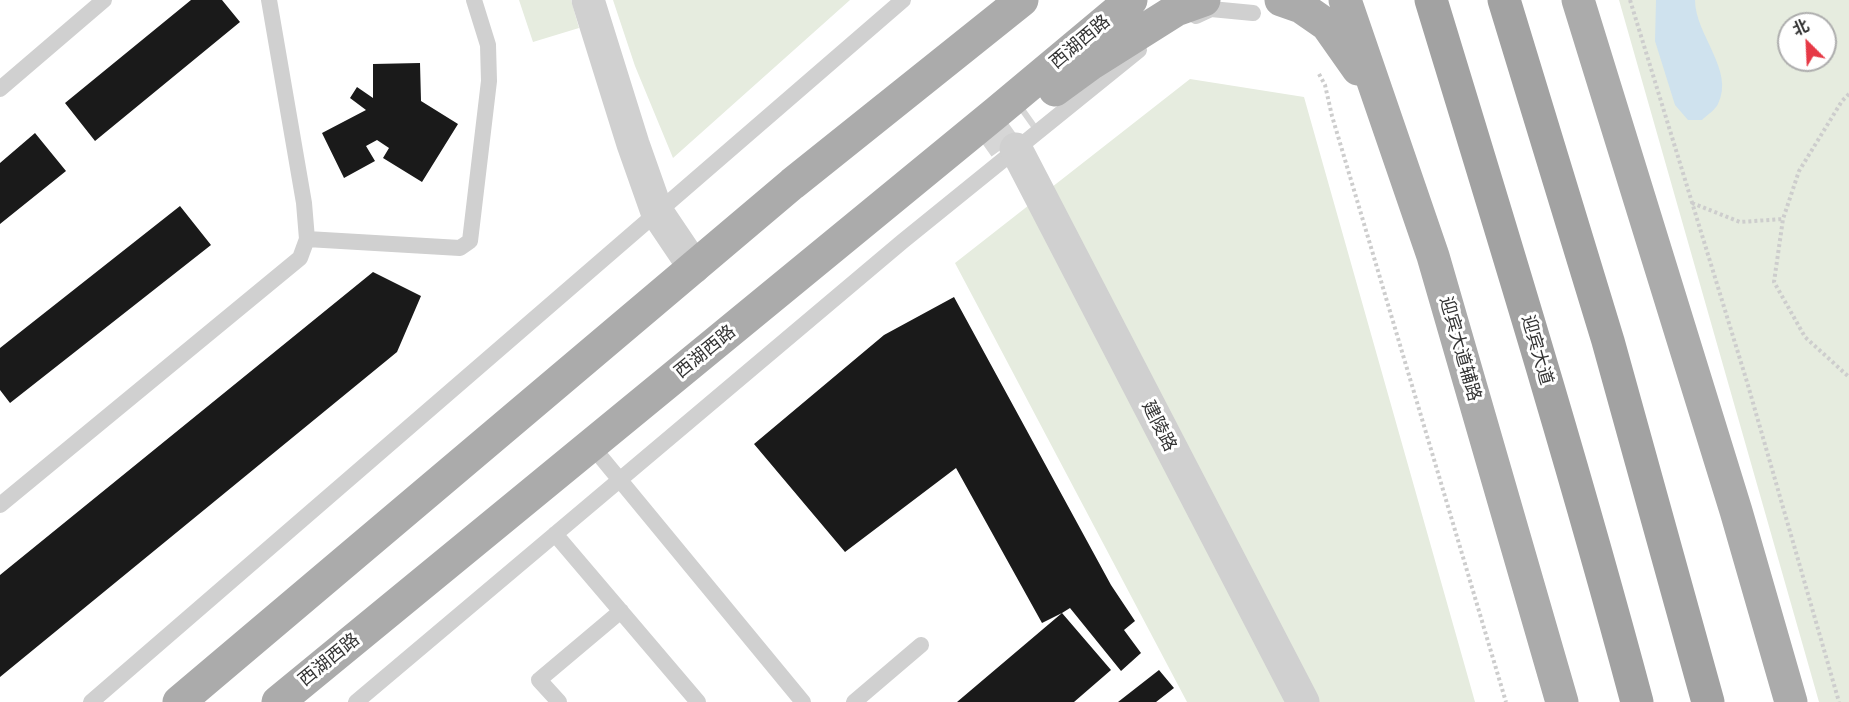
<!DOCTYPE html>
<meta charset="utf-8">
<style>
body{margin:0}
#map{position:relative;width:1849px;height:702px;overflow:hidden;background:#fff;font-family:Inter,"Noto Sans SC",sans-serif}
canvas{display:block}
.north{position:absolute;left:1777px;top:12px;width:60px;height:60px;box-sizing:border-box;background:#fff;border:2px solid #adadad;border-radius:50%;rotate:336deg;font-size:16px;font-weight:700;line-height:24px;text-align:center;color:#333}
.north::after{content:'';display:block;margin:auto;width:21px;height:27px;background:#e63946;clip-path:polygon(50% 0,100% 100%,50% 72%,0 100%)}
</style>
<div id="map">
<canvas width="1849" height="702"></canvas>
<div class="north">北</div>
</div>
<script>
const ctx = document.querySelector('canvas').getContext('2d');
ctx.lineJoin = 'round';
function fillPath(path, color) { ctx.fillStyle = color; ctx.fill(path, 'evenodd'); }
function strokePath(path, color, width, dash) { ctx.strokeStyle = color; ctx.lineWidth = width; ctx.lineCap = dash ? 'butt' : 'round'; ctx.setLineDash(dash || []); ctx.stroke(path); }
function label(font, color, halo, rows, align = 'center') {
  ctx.font = font + ' Inter,"Noto Sans SC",sans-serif'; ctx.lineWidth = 6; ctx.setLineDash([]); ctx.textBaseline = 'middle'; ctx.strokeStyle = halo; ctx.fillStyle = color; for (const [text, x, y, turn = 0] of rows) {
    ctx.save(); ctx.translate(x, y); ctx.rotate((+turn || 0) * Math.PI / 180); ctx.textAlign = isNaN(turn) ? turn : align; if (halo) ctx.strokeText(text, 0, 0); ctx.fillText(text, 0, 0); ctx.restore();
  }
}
fillPath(new Path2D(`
 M519,0h52l8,28 -46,14z
 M613,0h237l-177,158 -38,-92z
 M1619,0h230v702h-30zM1789,24h36v36h-36z
 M1190,79l114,18 171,605h-288l-232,-439z`), '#e6ecdf');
fillPath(new Path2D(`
 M1656,0h39c0,35 40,70 23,104 -3,6 -11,11 -16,16h-14l-13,-15 -20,-64z`), '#cfe2ee');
fillPath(new Path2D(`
 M191,0h31l18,22 -145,119 -30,-38z
 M420,63l1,38 37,23 -36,58 -39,-24 6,-10 -12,-8 -11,6 9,15 -31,17 -22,-45 44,-23 -16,-12 7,-11 16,11v-34z
 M35,133l31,38 -66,53v-61z
 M180,206l31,39 -201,158 -10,-13v-42z
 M373,272l48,24 -24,56 -397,325v-102z
 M954,297l157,288 24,36 -11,9 17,23 -20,18 -51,-63 -8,5 49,57 -37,32h-117l105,-89 -20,10 -86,-155 -111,84 -91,-108 130,-109z
 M1159,670l15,18 -18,14h-38z`), '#1a1a1a');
strokePath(new Path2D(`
 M982,143l45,-32`), '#d6d6d6', 33, [33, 16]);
strokePath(new Path2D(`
 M1630,0l117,382 92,320
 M1319,74l6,11 7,31 174,586
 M1849,94l-7,7 -43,70 -16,48 -9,63 31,55 44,40
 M1692,203l48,19 43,-3`), '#cdcdcd', 4, [3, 3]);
strokePath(new Path2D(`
 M1196,16l15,-7 42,4
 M0,89l104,-89
 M307,239l153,9 10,-7 19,-160 -1,-36 -14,-45
 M591,445l212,257
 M0,505l300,-247 7,-19 -3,-36 -35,-203
 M555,534l143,168
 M91,702l812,-702
 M356,702l547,-461 236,-191
 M559,702l-20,-22 82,-69
 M854,702l67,-57`), '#d0d0d0', 16);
strokePath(new Path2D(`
 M588,0l45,144 24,68 37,55
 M1016,149l287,553`), '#d0d0d0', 33);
strokePath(new Path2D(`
 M1281,0l20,7 26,18 31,44
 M1345,0l88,256 129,446
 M1578,0l158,511 55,191
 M1055,90l37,-27 84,-53 28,-10
 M179,702l613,-518 230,-184
 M278,702l719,-590 134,-112`), '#ababab', 33);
strokePath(new Path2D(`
 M1431,0c71,233 143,466 206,702
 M1504,0l104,341 100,361`), '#a2a2a2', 33);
label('18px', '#333', '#fff', [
 ["西湖西路",1080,42,-40],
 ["迎宾大道辅路",1460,349,74],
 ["迎宾大道",1537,350,74],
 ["西湖西路",705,352,-39],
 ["建陵路",1159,426,63],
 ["西湖西路",329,660,-39]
]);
</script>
